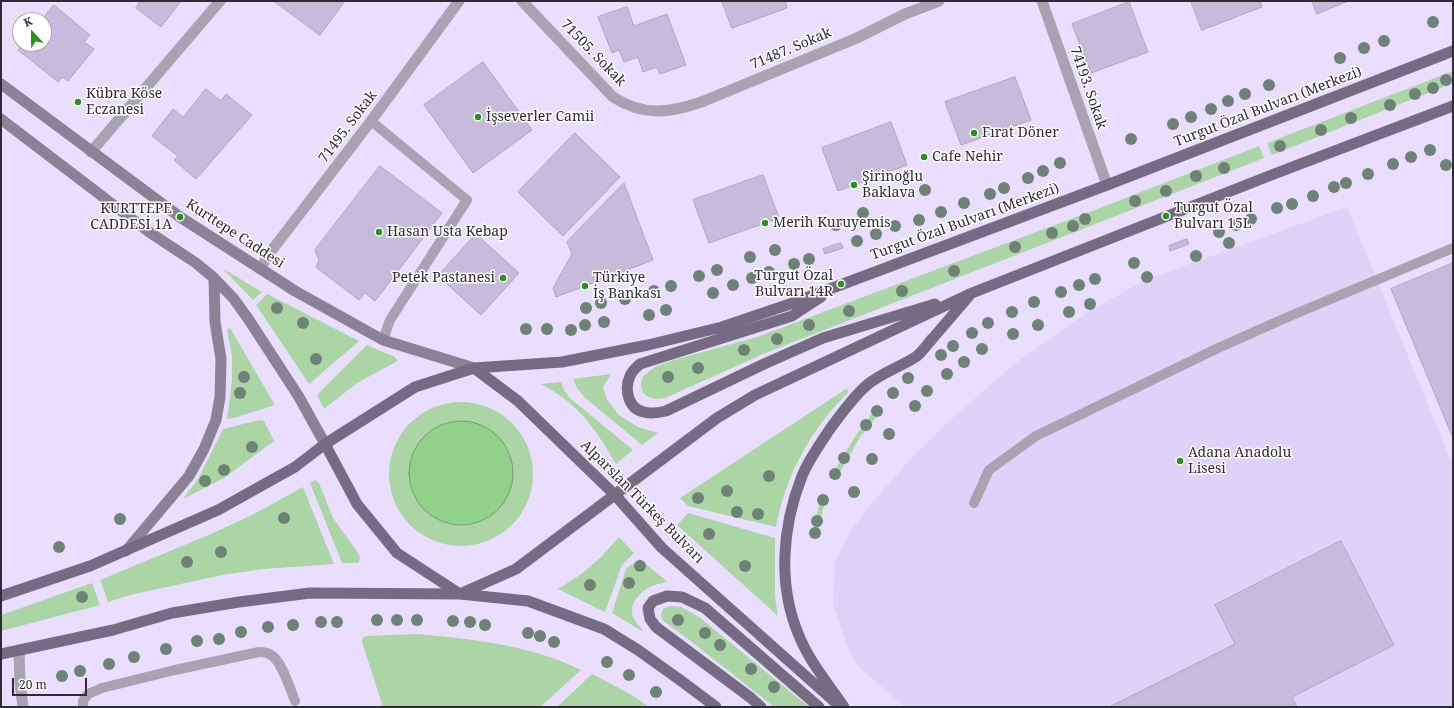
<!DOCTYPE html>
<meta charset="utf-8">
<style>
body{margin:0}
#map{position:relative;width:1454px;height:708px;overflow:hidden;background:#eadeff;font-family:"Noto Serif",serif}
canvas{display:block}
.frame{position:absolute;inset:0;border:2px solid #2e2a36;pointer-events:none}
.north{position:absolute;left:12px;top:12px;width:40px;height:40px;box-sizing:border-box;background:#fff;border:1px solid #abaaaf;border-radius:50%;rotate:338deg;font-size:11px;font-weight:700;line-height:16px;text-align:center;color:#2e2a36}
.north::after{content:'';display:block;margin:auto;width:14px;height:18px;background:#28931a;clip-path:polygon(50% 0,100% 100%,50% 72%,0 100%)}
.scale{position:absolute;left:12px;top:678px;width:75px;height:18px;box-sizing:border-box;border:2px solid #2e2a36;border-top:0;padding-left:5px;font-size:12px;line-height:14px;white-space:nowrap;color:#2e2a36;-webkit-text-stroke:3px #fff;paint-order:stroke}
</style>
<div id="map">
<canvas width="1454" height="708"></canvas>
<div class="frame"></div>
<div class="north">K</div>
<div class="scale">20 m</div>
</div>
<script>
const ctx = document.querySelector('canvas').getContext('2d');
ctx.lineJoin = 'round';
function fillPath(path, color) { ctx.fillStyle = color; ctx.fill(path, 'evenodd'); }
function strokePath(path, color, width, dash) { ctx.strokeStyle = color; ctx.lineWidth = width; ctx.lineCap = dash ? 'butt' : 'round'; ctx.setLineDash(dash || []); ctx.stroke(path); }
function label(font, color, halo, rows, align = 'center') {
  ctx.font = font + ' "Noto Serif",serif'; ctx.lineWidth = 3; ctx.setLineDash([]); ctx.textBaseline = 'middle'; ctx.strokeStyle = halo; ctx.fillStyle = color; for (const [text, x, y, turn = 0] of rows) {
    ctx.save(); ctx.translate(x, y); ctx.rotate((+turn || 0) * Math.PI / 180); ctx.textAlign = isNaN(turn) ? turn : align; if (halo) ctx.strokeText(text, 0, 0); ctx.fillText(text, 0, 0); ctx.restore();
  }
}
fillPath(new Path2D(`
 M1347,207l106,259v241h-548l-46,-40 -11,-18 -15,-45 2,-43 16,-31 21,-27 41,-47 46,-44 58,-50 68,-48 60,-34z`), '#dfd2f9');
fillPath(new Path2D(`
 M1453,71v12l-181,72 -5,-12z
 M1259,146l5,12 -501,196 -98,44c-16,4 -29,-5 -22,-22l12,-9 22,-8 80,-22 343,-129z
 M222,268l40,24 -9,8z
 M267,294l92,47 -50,43 -53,-79z
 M230,328l45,77 -41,13 -7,1 5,-38v-25l-5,-26z
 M367,345l28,12 2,3 -1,2 -39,21 -33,26 -7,-14z
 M611,374l-8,13 4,13 12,15 19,12 20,6 -16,12 -58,-48 -7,-9 -4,-9z
 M561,382l3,8 6,8 63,52 -17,14c-21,-36 -37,-60 -75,-80z
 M846,389l2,1v3c-37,35 -63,84 -72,134l-88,-21 -8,-8z
 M389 474a72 72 0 1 1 144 0a72 72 0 1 1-144 0Z
 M876,407l5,4 -21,26 -23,40 -5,-2 24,-40z
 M259,420l5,1 10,20 -50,37 -41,21 15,-20 25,-50z
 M315,480l4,3 14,35 26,36 1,5 -2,4h-16l-32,-80z
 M303,487l31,77 -70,5 -42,6 -92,20 -22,7 -8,-22 111,-46 43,-20z
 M821,496l5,1 -9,39 -5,-1z
 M688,513l87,25v58l3,20 -101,-91z
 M619,537l15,16 -12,12 -17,47 -47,-23 22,-14 20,-17z
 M639,559l28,22c-4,3 -8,2 -12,4 -13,4 -30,21 -20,35 2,4 5,7 8,10l-1,1 -30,-18 14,-44z
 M92,583l8,22 -99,26v-16z
 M670,606l11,1 18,10 110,90h-35l-82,-65 -29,-21 -2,-6 2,-6z
 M417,634c56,5 113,11 164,36l-41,37h-157l-21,-65 1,-4 2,-2z
 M592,674l40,21 17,12h-92z`), '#abd5a5');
const water = new Path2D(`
 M409 473a52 52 0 1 1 104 0a52 52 0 1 1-104 0Z`);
fillPath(water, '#92d189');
strokePath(water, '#749f70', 1);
const building = new Path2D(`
 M141,1h40l-20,26 -25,-19z
 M274,1h71l-25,34z
 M722,1h63l2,7 -55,20z
 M1191,1h69l2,6 -60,23z
 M1312,1h36l-31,13z
 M1129,2l19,50 -57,21 -19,-49z
 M54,5l36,30 -6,7 10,7 -26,32 -6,-4 -4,5 -40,-32 5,-6h21v-24h-2z
 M627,7l7,19 33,-12 19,51 -26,9 -3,-7 -14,5 -5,-15 -14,5 -5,-12 -7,3 -14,-36z
 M483,62l49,68 -59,43 -49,-68z
 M1015,77l16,43 -70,25 -16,-43z
 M206,89l15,12 5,-7 26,21 -56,64 -22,-19 4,-4 -26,-20 21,-27 10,8z
 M891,122l16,43 -69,26 -16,-43z
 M575,133l45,44 -57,59 -45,-44z
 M380,166l62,47 -67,88 -10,-8 -6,7 -43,-33 3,-7 -4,-10z
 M763,175l16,43 -70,25 -16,-43z
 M624,183l29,77 -97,37 -3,-9 19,-34 -5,-12z
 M476,234l43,39 -38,42 -43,-39z
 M1187,239l2,5 -19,7 -1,-5z
 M841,243l2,5 -18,6 -2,-5z
 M1453,263v175l-62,-149z
 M1341,541l53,104 -102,52 5,10h-188l126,-63 -20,-39z`);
fillPath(building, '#c7bbdb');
strokePath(building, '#afa4c3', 1);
strokePath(new Path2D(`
 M371,121l96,79 -77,120 -7,20
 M974,503l15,-33 47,-34 180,-87 74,-33 163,-68
 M83,707v-6l5,-7 14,-6 73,-18 84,-18c4,0 8,0 12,3 11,6 19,34 24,46`), '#a8a3b1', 10);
strokePath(new Path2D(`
 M522,1l91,96c31,20 58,16 91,4l153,-63 48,-24 34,-13
 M1042,1l65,184
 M91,152l129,-151
 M260,269l9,-15 102,-133 88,-120
 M19,650l1,32 3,25`), '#a8a3b1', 11);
strokePath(new Path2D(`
 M1,84l179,133 115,74 88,49 91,28
 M1,119l148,113 47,31 18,15 20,21 15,21 50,77 26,47
 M126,551l63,-75 15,-27 12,-29 4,-23 1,-38 -6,-37 -1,-44`), '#8a8397', 11);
strokePath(new Path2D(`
 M821,297l-29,19 -152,48c-4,4 -8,7 -10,12 -6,13 -2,33 14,36 7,2 14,1 22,-1l98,-47 59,-26 112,-34
 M474,368l44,33 97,94 47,53 174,155
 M325,444l32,60 40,49 63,41
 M460,594l56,-25 201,-151 38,-23 217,-102 302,-119 179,-68
 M1,596l89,-30 128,-56 77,-43 30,-23 90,-57 59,-19 88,-6 86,-17 74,-18 65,-22 320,-120 346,-134
 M1,654l112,-24 59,-17 67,-11 71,-9 150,1 68,7 76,28 34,21 42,30 36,27
 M761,707l-10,-9 -95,-71 -6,-8 -2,-11 5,-7 14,-5 15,1 23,11 114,99
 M844,707c-15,-22 -34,-45 -44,-69 -23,-52 -18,-111 2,-162 7,-17 18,-32 28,-47 11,-15 23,-32 37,-44 15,-13 34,-18 50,-29 6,-5 11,-13 16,-18 12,-14 24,-28 36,-42`), '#756c84', 11);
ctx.fillStyle = '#6f8276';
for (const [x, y] of [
 [1433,22],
 [1384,41],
 [1364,48],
 [1340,58],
 [1446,80],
 [1269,85],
 [1433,88],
 [1245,94],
 [1415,94],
 [1228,101],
 [1390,105],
 [1211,109],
 [1191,117],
 [1351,118],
 [1173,124],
 [1321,130],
 [1131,139],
 [1280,146],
 [1430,150],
 [1411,157],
 [1060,163],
 [1393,164],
 [1446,165],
 [1224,168],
 [1043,171],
 [1368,174],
 [1196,176],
 [1028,178],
 [1346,183],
 [1334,187],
 [1004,188],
 [925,190],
 [1166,191],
 [990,194],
 [1313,196],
 [1135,201],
 [964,203],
 [1292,204],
 [1277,208],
 [941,212],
 [863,213],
 [1085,219],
 [1251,219],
 [919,220],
 [836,225],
 [1236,225],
 [895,226],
 [1073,226],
 [1219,232],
 [1052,233],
 [876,234],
 [857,241],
 [1229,243],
 [1015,247],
 [775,250],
 [1196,256],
 [750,257],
 [809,259],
 [1134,263],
 [794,264],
 [717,270],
 [954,271],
 [769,272],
 [699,276],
 [1147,277],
 [752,278],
 [1095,279],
 [733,285],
 [1079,285],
 [671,286],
 [654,291],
 [902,291],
 [1061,292],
 [713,293],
 [625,299],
 [1034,302],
 [601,303],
 [1090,304],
 [277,308],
 [586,308],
 [666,310],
 [849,311],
 [1012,312],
 [1069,312],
 [649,315],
 [604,322],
 [303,323],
 [988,323],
 [585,325],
 [809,325],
 [1038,325],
 [526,329],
 [547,329],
 [571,330],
 [972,333],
 [1013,334],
 [777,339],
 [953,346],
 [982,349],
 [744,350],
 [941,355],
 [316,359],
 [964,362],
 [698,368],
 [947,374],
 [244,377],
 [668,377],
 [908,378],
 [927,391],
 [240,393],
 [893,393],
 [915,406],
 [877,411],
 [866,425],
 [889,434],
 [252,447],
 [844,458],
 [872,459],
 [224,470],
 [835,474],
 [769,476],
 [205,481],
 [727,491],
 [854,492],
 [698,498],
 [823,500],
 [737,512],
 [758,514],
 [284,518],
 [120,519],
 [817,521],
 [815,533],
 [709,534],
 [59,547],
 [221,552],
 [187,562],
 [640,566],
 [745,566],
 [629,583],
 [590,585],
 [82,597],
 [377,620],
 [397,620],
 [417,620],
 [678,620],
 [453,621],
 [321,622],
 [337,622],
 [470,622],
 [293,625],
 [485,625],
 [268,627],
 [241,632],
 [528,633],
 [705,633],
 [540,636],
 [219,639],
 [197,641],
 [554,642],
 [720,645],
 [166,649],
 [134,657],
 [607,662],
 [109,664],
 [751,669],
 [80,671],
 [629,675],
 [62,676],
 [774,687],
 [656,692]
]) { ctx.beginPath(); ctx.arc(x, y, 6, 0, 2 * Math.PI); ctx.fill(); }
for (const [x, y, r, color] of [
 [78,102,4,"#28931a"],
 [478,117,4,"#28931a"],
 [974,133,4,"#28931a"],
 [924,157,4,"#28931a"],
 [854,185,4,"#28931a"],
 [1166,216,4,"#28931a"],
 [180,217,4,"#28931a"],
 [765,223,4,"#28931a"],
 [379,232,4,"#28931a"],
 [503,278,4,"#28931a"],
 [841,284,4,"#28931a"],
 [585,286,4,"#28931a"],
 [1180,461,4,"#28931a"]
]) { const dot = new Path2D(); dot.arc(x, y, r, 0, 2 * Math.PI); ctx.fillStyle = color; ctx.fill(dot); strokePath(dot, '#fff', 1.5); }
label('14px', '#2e2a36', '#fff', [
 ["71487. Sokak",791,49,-23],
 ["71505. Sokak",593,53,46],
 ["74193. Sokak",1088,88,71],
 ["Turgut Özal Bulvarı (Merkezi)",1268,107,-21],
 ["71495. Sokak",348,127,-53],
 ["Turgut Özal Bulvarı (Merkezi)",965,222,-20],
 ["Kurttepe Caddesi",235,234,33],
 ["Alparslan Türkeş Bulvarı",642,502,45]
]);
label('14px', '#2e2a36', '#fff', [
 ["Kübra Köse",86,94],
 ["Eczanesi",86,110],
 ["İşseverler Camii",486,117],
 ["Fırat Döner",982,133],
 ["Cafe Nehir",932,157],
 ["Şirinoğlu",862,177],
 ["Baklava",862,193],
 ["Turgut Özal",1174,208],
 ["Bulvarı 15L",1174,224],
 ["KURTTEPE",172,209,"right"],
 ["CADDESİ 1A",172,225,"right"],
 ["Merih Kuruyemis",773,223],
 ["Hasan Usta Kebap",387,232],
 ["Turgut Özal",833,276,"right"],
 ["Bulvarı 14R",833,292,"right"],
 ["Petek Pastanesi",495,278,"right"],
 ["Türkiye",593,278],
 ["İş Bankası",593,294],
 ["Adana Anadolu",1188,453],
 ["Lisesi",1188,469]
], 'left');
</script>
